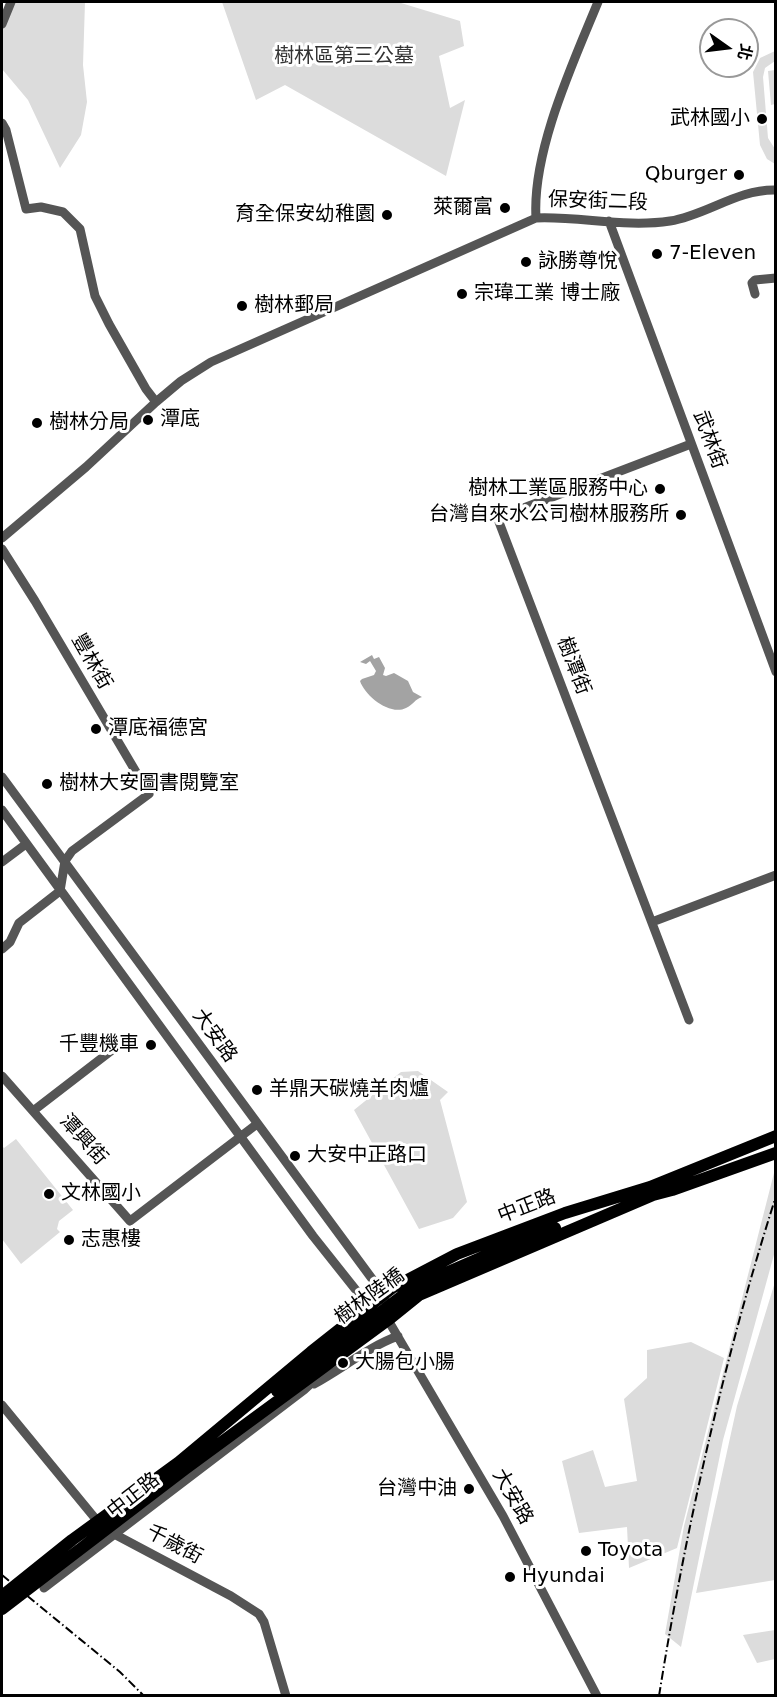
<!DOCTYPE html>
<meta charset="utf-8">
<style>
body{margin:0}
#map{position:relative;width:777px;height:1697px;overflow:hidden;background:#fff;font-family:"DejaVu Sans","Noto Sans TC",sans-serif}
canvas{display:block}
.frame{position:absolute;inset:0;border:3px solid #000;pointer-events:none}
.north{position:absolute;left:699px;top:18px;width:60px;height:60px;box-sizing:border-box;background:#fff;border:2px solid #999;border-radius:50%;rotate:104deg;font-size:16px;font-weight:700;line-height:24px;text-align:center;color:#000}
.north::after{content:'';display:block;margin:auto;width:21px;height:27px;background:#000;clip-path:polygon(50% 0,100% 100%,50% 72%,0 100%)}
</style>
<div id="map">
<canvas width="777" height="1697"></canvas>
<div class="frame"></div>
<div class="north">北</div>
</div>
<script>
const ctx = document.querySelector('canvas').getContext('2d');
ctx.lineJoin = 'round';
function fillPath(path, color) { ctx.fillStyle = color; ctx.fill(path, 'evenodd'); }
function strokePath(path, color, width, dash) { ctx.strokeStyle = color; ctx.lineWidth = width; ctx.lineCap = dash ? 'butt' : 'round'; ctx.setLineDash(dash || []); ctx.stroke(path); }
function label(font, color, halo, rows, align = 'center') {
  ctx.font = font + ' "DejaVu Sans","Noto Sans TC",sans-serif'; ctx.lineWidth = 6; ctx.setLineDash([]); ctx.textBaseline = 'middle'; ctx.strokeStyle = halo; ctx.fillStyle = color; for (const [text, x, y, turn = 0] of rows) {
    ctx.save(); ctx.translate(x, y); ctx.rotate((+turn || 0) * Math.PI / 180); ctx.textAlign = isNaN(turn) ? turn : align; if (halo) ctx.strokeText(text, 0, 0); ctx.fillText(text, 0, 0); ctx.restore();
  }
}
fillPath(new Path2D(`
 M12,2h73l-2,63 4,37 -6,33 -21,33 -32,-68 -26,-31v-42z
 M222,2h178l1,1 59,18 4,25 -25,10 11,52 15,-8 -19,76 -161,-91 -29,15z
 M775,51v10l-10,7 -2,9 5,61 7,11v15l-8,-5 -7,-14 -7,-73 7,-14z
 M775,70v34l-4,1 -3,-34z
 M418,1071l30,21 -8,8 27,102 -14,16 -34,11 -65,-119 47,-38z
 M16,1139l57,71 -14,11 -2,8 3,3 -39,32 -19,-25v-93l2,2z
 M775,1169v82l-52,189 -42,207 -16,-13 19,-108z
 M775,1282v298l-79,13 41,-187z
 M691,1342l33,16 -47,190 -48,20 -2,-41 -48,6 -17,-72 31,-11 12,37 32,-6 -13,-82 23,-21v-28z
 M775,1630v29l-18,4 -14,-28z`), '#dcdcdc');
fillPath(new Path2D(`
 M372,655l2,4 5,-2 6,11 -2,7 3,1 8,-3 14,8 5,11 9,5c-7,2 -9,8 -16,11 -16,8 -41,-12 -46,-27l2,-2 12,-4 2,-4 -6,-10 -4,3 -6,-2z`), '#a3a3a3');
strokePath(new Path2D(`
 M2,24l9,-22
 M2,123l4,7 20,79 15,-2 22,5 17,17 15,67 14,28 37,65 10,13
 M536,218c-4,-67 37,-155 62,-216
 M609,221l167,451
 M755,294l-3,-11 3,-3 21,-2
 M2,538l84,-71 70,-65 25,-21 30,-19 325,-144c44,-2 89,10 134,3 37,-6 67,-32 106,-31
 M2,549l33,52 114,193 -77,57 -7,10 -5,30 -41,32 -9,19 -8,7
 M2,777l382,518 1,6
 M2,810l311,426 58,73
 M2,862l24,-18
 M652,922l124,-47
 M689,1020l-190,-498 1,-5 191,-73
 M2,1076l128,145 127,-97
 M33,1111l87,-67
 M387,1314l1,6 115,196 94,180
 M314,1384c28,-15 54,-37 84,-48
 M2,1405l92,112 22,18 115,61 28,18 5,8 22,74
 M44,1588l260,-198 14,-13`), '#555', 9);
strokePath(new Path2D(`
 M277,1391l137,-104 94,-41 47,-18
 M2,1596l70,-56 107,-78 132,-110 81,-64 65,-34 108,-41 85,-26 126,-51
 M2,1609l183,-140 203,-149 31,-25 234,-100 19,-5 104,-37`), '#000', 12);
strokePath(new Path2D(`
 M2,1575l118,97 24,24
 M659,1696c27,-169 65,-337 117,-500`), '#000', 2, [9, 3, 1.5, 3]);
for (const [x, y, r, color] of [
 [762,119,6,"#000"],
 [739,175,6,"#000"],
 [505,208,6,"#000"],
 [387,215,6,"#000"],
 [657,254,6,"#000"],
 [526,262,6,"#000"],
 [462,294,6,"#000"],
 [242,306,6,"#000"],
 [148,420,6,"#000"],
 [37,423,6,"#000"],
 [660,489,6,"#000"],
 [681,515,6,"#000"],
 [96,729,6,"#000"],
 [47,784,6,"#000"],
 [151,1045,6,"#000"],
 [257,1090,6,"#000"],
 [295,1156,6,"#000"],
 [49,1194,6,"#000"],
 [69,1240,6,"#000"],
 [343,1363,6,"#000"],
 [469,1489,6,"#000"],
 [586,1551,6,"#000"],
 [510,1577,6,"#000"]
]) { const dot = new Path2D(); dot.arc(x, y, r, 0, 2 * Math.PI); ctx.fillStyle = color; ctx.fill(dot); strokePath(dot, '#fff', 2); }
label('20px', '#333', '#fff', [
 ["樹林區第三公墓",344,57]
]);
label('20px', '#000', '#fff', [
 ["武林國小",750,119,"right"],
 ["Qburger",727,175,"right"],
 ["萊爾富",493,208,"right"],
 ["育全保安幼稚園",375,215,"right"],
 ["7-Eleven",669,254],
 ["詠勝尊悅",538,262],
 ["宗瑋工業 博士廠",474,294],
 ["樹林郵局",254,306],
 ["潭底",160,420],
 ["樹林分局",49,423],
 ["樹林工業區服務中心",648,489,"right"],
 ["台灣自來水公司樹林服務所",669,515,"right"],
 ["潭底福德宮",108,729],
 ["樹林大安圖書閱覽室",59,784],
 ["千豐機車",139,1045,"right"],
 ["羊鼎天碳燒羊肉爐",269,1090],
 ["大安中正路口",307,1156],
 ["文林國小",61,1194],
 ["志惠樓",81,1240],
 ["大腸包小腸",355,1363],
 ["台灣中油",457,1489,"right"],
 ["Toyota",598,1551],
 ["Hyundai",522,1577]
], 'left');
label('20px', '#000', '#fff', [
 ["保安街二段",598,202,2],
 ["武林街",709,440,70],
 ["豐林街",91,662,60],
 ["樹潭街",573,666,69],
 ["大安路",214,1036,54],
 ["潭興街",83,1140,48],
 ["中正路",527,1207,-21],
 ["樹林陸橋",370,1297,-36],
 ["中正路",134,1496,-38],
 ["大安路",512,1497,60],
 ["千歲街",174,1545,28]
]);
</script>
